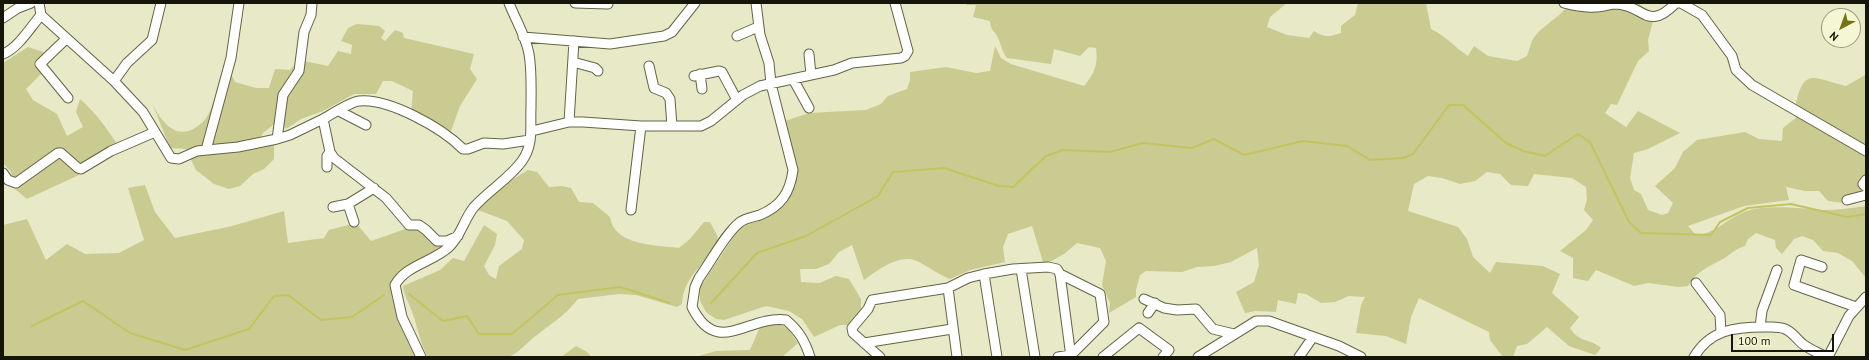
<!DOCTYPE html>
<style>
body{margin:0}
#map{position:relative;width:1869px;height:360px;overflow:hidden;background:#e7e9c7;font-family:"PT Sans",sans-serif}
canvas{display:block}
.frame{position:absolute;inset:0;border:4px solid #151509;pointer-events:none}
.north{position:absolute;left:1821px;top:8px;width:40px;height:40px;box-sizing:border-box;background:#f5f6d4;border:1px solid #9b9c83;border-radius:50%;rotate:221deg;font-size:11px;font-weight:700;line-height:16px;text-align:center;color:#151509}
.north::after{content:'';display:block;margin:auto;width:14px;height:18px;background:#737318;clip-path:polygon(50% 0,100% 100%,50% 72%,0 100%)}
.scale{position:absolute;left:1731px;top:334px;width:103px;height:18px;box-sizing:border-box;border:2px solid #151509;border-top:0;padding-left:5px;font-size:12px;line-height:14px;white-space:nowrap;color:#151509;-webkit-text-stroke:3px #f5f6d4;paint-order:stroke}
</style>
<div id="map">
<canvas width="1869" height="360"></canvas>
<div class="frame"></div>
<div class="north">N</div>
<div class="scale">100 m</div>
</div>
<script>
const ctx = document.querySelector('canvas').getContext('2d');
ctx.lineJoin = 'round';
function fillPath(path, color) { ctx.fillStyle = color; ctx.fill(path, 'evenodd'); }
function strokePath(path, color, width, dash) { ctx.strokeStyle = color; ctx.lineWidth = width; ctx.lineCap = dash ? 'butt' : 'round'; ctx.setLineDash(dash || []); ctx.stroke(path); }
fillPath(new Path2D(`
 M967,3h320l-17,14 -3,10 20,8 22,3 5,-7c10,7 16,6 27,2v-7l14,-11 3,-12h68l5,26c15,7 23,18 37,27l6,-10 14,10 29,5 10,-5c2,-5 3,-11 5,-15 8,-15 27,-22 36,-36l71,-2 8,8 6,10 -5,19 1,11 -11,10 -21,44 -6,-1 -6,9 21,14 12,-16 42,22 -32,16 -14,4 -4,25 4,12 7,4 7,16 14,5 6,-2 5,-10 -18,-17 20,-18 8,-16 14,-12 48,-8 14,7 23,2 1,-13 19,-15 -6,-9c8,-40 22,-23 50,-18l19,-11 1,121 -4,5 -18,2 -16,-2 -9,-10h-14l-19,-4 3,13 -45,6 -56,20 8,9c20,-1 32,-18 51,-24 21,-7 55,-2 76,-1 15,0 29,-2 43,-4v72l-14,-17 -14,-8 -15,-2 -10,-11 -11,-4 -8,3 -12,15 -6,-6 -1,-8 -19,-7 -8,6 -3,7c-10,3 -14,8 -22,13 -15,8 -26,12 -35,27l-10,1 -30,-4 -14,3 -38,-16 -8,11 -15,-3v-20l-13,-7 26,-21 7,-10 -9,-10 3,-11 -1,-12 -14,-9 -38,-4 -6,12 -17,-1 -11,-11 -13,-2 -12,9 -15,3 -18,-6 -14,-2 -14,8 -6,27 50,16 9,12 6,18 17,16 6,-11 47,4 17,8 -8,19 27,24 -9,11c9,15 20,10 31,20l-6,7 -26,-9 -22,-19 -20,17 -10,2 -4,11h-10l-13,-17 -1,-8 -70,-34 -8,19 -5,27 -20,-8 -30,-3 5,-28 4,-8 -16,-1 -14,6 -14,1 -15,-9 -8,-1 -2,11 -18,-4 -2,12 -20,-1 -11,2 -9,-21 18,-10 5,-17 -2,-17 -26,14 -17,4 -17,1 -15,5 -36,-1 -6,4 -4,15v7l-27,16 1,-10 -8,-18 4,-24 -6,-13 -23,-5 -13,11 -20,11 -12,-39 -24,8 -5,13 2,15 -35,8 -20,9c-12,-5 -21,-12 -33,-18 -18,-8 -39,9 -53,19l-12,-35 -13,7 -10,12 -13,5h-16l1,13 18,1 17,-7 13,3 12,20v12l-12,14h-9l-26,12 -12,-18 -13,-8 -23,-5 -42,14 -8,-1 -10,-7 -6,-11 -1,-12 37,-56 11,-12 34,-14 14,-20 2,-16 -12,-50 24,-8 57,-3 15,-6 7,-8 19,-7 3,-9v-8l36,-5 30,6 14,-2 5,-25 6,12 10,6 73,22c11,-13 14,-21 12,-38l-7,-1 -9,9 -26,-7 -3,15 -44,-6c-5,-7 -6,-13 -9,-20 -4,-9 -7,-6 -8,-17l-17,-4 3,-12h-10z
 M357,24l22,2 6,5 -4,7 4,3 10,-11 8,3 1,5 70,16 -4,15 7,10 -17,27 -9,25 -40,-18 2,-22 -21,-10h-9l-7,13h-22l-31,17 -22,8 -15,10 -7,-9 -16,13 -4,7 15,3v16l-10,10 -11,5 -13,12 -11,3 -15,-5 -18,-14 -10,-21 -16,-1 -17,-43c8,16 22,35 42,23 6,-4 11,-8 14,-15 6,-13 8,-28 13,-41l6,-4 7,14 21,6h13l6,-19 15,1 9,-10 29,6 10,-15 13,3 1,-9 -11,-4 7,-13z
 M28,47l19,6 -4,19 -17,17 7,11 24,14 10,22 16,-9 -7,-15 4,-13c15,13 26,28 37,45l-27,14 -11,17 -52,24 -12,-10 -4,-17 -8,-9v-100z
 M528,170l9,2 12,15 13,-1 9,2 8,14 14,1 17,14c4,29 46,28 69,31l11,-9 14,-17h6l7,13 2,12c-17,17 -36,32 -37,57l-5,3 -41,-12 -17,-1 -41,5c-13,17 -29,26 -45,39 -8,7 -14,14 -24,19h-81c-9,-15 -10,-31 -17,-48 -3,-8 -7,-14 -8,-23l37,-16 13,-12 11,3 20,-36 13,9 -2,11 -11,21 5,9 7,4 3,-13 23,-17 2,-9 -17,-19 -29,-11c10,-22 31,-27 50,-40z
 M145,185l10,27 20,26 57,-12 52,-15 4,32 36,-5 5,-8 27,-7 15,18 43,-15 33,17 -3,4 -46,27 -7,9 1,15 5,17 22,42h-416v-132l24,-6 19,41 21,-16 18,10 34,-1 25,-13 -16,-52z
 M778,323l10,6 10,14 -16,14h-86l20,-6 34,-1 10,-23z
 M576,346l11,6 5,5h-31z`), '#cacb90');
strokePath(new Path2D(`
 M409,294l34,27 24,-5 12,18h33l46,-39 62,-8 50,16
 M711,303l46,-50 49,-17 72,-40 15,-24 51,-4 55,18 14,1 33,-31 17,-6 47,2 33,-9 49,5 22,-9 30,16 59,-14 44,5 23,14 33,-2 10,-4 36,-49h14l43,38 17,8 22,5 33,-22 12,8 39,80 12,11 70,2 9,-13 28,-14 43,-4 56,13 19,-3
 M32,326l51,-25 47,32 55,17 64,-21 25,-33 14,-1 33,25 31,-3 32,-22`), '#c3c460', 2);
const minor = new Path2D(`
 M39,3l2,12 73,66 29,31 28,46 8,1 18,-8 41,-4 39,-8 13,-4 33,-16
 M575,3l33,1
 M756,3l4,32 9,28 2,21 22,86c-3,23 -12,36 -33,45 -6,2 -16,3 -21,8 -13,10 -29,40 -40,55l-4,9 -3,20c25,51 55,8 94,13 13,11 19,21 24,37
 M1564,3c11,3 20,5 31,4 7,0 15,-3 22,-3 28,2 30,28 59,-1h5l21,12 30,41 4,14 16,15 114,66
 M3,18l15,-10 13,-5
 M737,36l21,-9
 M523,37l87,7 54,-8 8,-4 23,-29
 M66,39l-26,25 28,34
 M3,54c15,-6 27,-26 38,-39
 M809,54l2,21
 M573,62l22,6 3,3
 M649,66l5,22 12,5 4,6 2,27
 M700,74l2,15
 M694,76l25,-5 3,1 15,28
 M793,79l16,29
 M114,81l13,-18 25,-23 9,-37
 M339,111l27,14
 M569,122l5,-81
 M532,131l37,-9h14l58,4h60l10,-5 32,-26 17,-9 74,-16 18,-7 49,-5 4,-2 3,-5 -13,-48
 M277,139l6,-44 16,-24 5,-39 7,-17 1,-12
 M206,150l25,-92 8,-55
 M327,167v-11l3,-4
 M3,173l5,7 8,3 42,-30h3l17,15 3,1 30,-18 44,-19
 M1866,180l-3,4 3,3
 M1847,200l19,-5
 M348,204l6,18
 M333,207l15,-3 26,-16
 M631,210l10,-84
 M458,236l-11,5h-10l-11,-11 -7,-5h-10l-23,-27 -52,-40 -4,-6 -7,-33c9,-5 27,-17 36,-18 30,-3 83,27 104,48h5l16,-6 19,1 27,-4
 M1822,267l-21,-7 -7,25 62,22
 M1021,269l14,88
 M1696,283l24,32 1,17
 M948,288l20,-10 16,-4
 M1144,299l20,9 13,2 19,-1 17,20 21,5
 M1148,313l7,-10
 M1760,327l2,-16 15,-41
 M864,343l88,-14
 M421,357l-19,-40 -7,-32c11,-20 38,-23 54,-38 12,-11 15,-28 25,-40 15,-17 35,-28 48,-46 12,-17 8,-34 9,-53 0,-18 1,-37 -2,-54 -3,-18 -14,-35 -20,-51
 M880,357l-27,-24 -1,-5 16,-19 4,-9 76,-12 9,69
 M997,357l-13,-83 29,-5 35,-2 9,2 3,5 11,83
 M1058,357l13,-2 33,-33 -4,-28 -40,-20
 M1103,357l36,-29 30,22 -6,7
 M1198,357l58,-36h13l70,25 22,11
 M1299,357l14,-20
 M1694,357c16,-27 40,-30 70,-30 7,0 15,-1 21,2 8,3 12,11 19,16 7,5 15,8 22,12
 M1828,357l21,-41 17,-19`);
strokePath(minor, '#636446', 11);
strokePath(minor, '#fff', 9);
</script>
